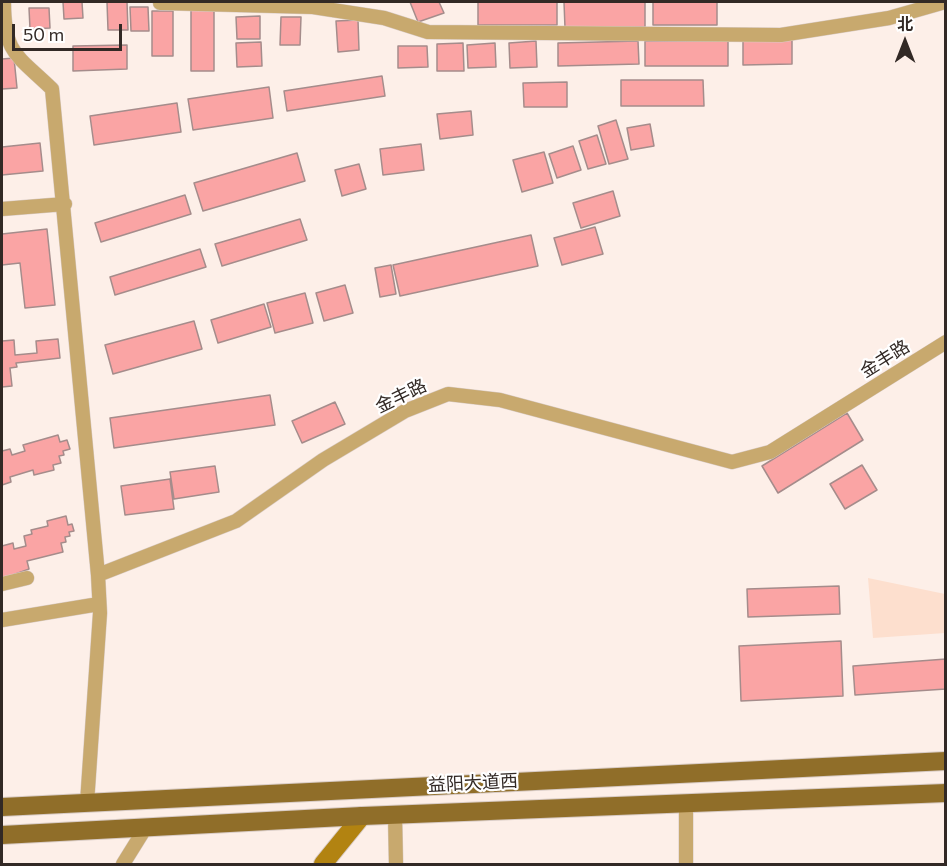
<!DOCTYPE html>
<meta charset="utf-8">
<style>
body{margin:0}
#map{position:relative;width:947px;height:866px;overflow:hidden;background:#fdefe8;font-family:Commissioner,"Noto Sans SC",sans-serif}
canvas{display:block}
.frame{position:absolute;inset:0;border:3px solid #322925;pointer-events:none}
.north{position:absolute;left:875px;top:12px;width:60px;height:60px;-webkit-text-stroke:4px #fff;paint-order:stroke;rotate:0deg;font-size:16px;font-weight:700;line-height:24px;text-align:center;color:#322925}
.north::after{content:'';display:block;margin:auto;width:21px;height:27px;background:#322925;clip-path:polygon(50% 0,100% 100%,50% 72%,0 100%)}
.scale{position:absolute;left:12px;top:24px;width:110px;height:27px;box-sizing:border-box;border:3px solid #322925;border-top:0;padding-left:8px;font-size:18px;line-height:21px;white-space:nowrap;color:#322925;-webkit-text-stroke:4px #fff;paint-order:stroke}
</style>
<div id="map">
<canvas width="947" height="866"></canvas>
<div class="frame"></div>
<div class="north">北</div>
<div class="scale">50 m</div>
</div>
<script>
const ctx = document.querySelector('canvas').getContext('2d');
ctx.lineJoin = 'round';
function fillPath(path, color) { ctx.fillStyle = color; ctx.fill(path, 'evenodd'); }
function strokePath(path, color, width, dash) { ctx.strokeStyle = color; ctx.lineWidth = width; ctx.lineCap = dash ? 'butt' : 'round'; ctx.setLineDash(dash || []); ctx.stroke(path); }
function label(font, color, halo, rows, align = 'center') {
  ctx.font = font + ' Commissioner,"Noto Sans SC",sans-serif'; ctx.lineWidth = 4.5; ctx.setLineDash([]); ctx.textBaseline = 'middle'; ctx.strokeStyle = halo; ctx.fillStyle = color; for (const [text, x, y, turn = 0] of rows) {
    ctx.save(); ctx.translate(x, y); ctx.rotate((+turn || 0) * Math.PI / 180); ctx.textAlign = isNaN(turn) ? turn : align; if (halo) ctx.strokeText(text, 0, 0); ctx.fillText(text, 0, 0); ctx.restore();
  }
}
fillPath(new Path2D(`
 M868,578l77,16v39l-72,5z`), '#fddfce');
const building = new Path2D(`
 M63,2h19l1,16 -19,1z
 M107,2h20l1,28h-20z
 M410,2h29l5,11 -26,9z
 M478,2h79v23h-79z
 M564,2h81v25l-80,1z
 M653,2h64v23h-64z
 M130,7h18l1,24h-18z
 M29,8h20l1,20 -20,1z
 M191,10h23v61h-23z
 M152,11h21v45h-21z
 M260,16v23h-23l-1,-22z
 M281,17h20l-1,28h-20z
 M358,20l1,30 -21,2 -2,-31z
 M792,39v25l-49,1v-25z
 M536,41l1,26 -27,1 -1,-25z
 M638,41l1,23 -81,2v-23z
 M645,41h83v25h-83z
 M261,42l1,24 -25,1 -1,-24z
 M463,43l1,28h-27v-27z
 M495,43l1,24 -28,1 -1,-23z
 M127,45v24l-54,2v-25z
 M398,46h29l1,21 -30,1z
 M14,58l3,30 -15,1v-30z
 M382,76l3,20 -98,15 -3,-20z
 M621,80h82l1,26h-83z
 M567,82v25h-43l-1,-24z
 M269,87l4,31 -80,12 -5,-31z
 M177,103l4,29 -87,13 -4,-29z
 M471,111l2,24 -33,4 -3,-25z
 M616,120l12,39 -19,5 -11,-38z
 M650,124l4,22 -23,4 -4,-22z
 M597,135l9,29 -18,5 -9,-28z
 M40,143l3,28 -41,4v-28z
 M421,144l3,26 -41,5 -3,-26z
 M573,146l8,24 -24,8 -8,-24z
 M544,152l9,31 -31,9 -9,-32z
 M297,153l8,28 -102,30 -9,-28z
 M359,164l7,25 -24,7 -7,-26z
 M613,191l7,25 -39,12 -8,-25z
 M185,195l6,19 -90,28 -6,-19z
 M300,219l7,21 -85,26 -7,-22z
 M595,227l8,27 -41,11 -8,-27z
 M47,229l8,76 -30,3 -5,-45 -18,2v-31z
 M531,235l7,31 -138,30 -7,-31z
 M200,249l6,18 -91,28 -5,-18z
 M391,265l5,29 -16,3 -5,-29z
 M345,285l8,28 -29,8 -8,-28z
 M305,293l8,30 -38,10 -8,-30z
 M264,304l7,23 -53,16 -7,-23z
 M194,321l8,28 -89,25 -8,-29z
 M58,339l2,19 -44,5 1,4 -7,1 2,18 -10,1v-46l12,-1 1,15 22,-2 -1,-12z
 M270,395l5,30 -161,23 -4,-30z
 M335,402l10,22 -43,19 -10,-22z
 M847,413l16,27 -85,53 -16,-27z
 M58,435l2,7 7,-2 3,9 -7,2 1,4 -5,1 2,7 -8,2 1,5 -20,5 -1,-5 -23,7 1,5 -9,3v-34l8,-2 2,6 13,-4 -2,-6z
 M862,465l15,25 -32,19 -15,-25z
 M215,466l4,26 -45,7 -4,-27z
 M170,479l4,30 -49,6 -4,-29z
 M66,516l2,9 4,-1 2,7 -5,1 1,4 -5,1 1,5 -5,1 2,9 -36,9 2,8 -27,10v-33l11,-3 1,6 12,-3 -2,-10 8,-2 -1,-4 17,-4 -1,-5z
 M839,586l1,28 -92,3 -1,-28z
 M841,641l2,55 -102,5 -2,-55z
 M946,659v30l-91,6 -2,-29z`);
fillPath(building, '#faa4a4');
strokePath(building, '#a58c8b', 1.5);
const street = new Path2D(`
 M4,2c0,52 13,53 48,87l46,486
 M311,2l2,5 71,11 44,14 353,3 108,-17 56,-16
 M160,3l153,4
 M2,209l63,-5
 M2,584l25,-6
 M2,620l97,-16
 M87,803l13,-190 -2,-38 138,-54 87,-61 82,-49 43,-17 52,6 232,62 38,-10 176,-110
 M686,803v61
 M395,815l1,49
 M123,864l23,-37`);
const secondary = new Path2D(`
 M323,864l39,-48`);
const primary = new Path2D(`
 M2,807l944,-46
 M2,835l360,-19 584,-23`);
strokePath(street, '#d8cbc5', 15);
strokePath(secondary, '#d8cbc5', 20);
strokePath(primary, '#d8cbc5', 20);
strokePath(street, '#c8a96e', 14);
strokePath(secondary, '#b28311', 18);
strokePath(primary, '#906e29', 18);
label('18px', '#322925', '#fff', [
 ["金丰路",885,359,-32],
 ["金丰路",401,396,-26],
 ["益阳大道西",473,783,-3]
]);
</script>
